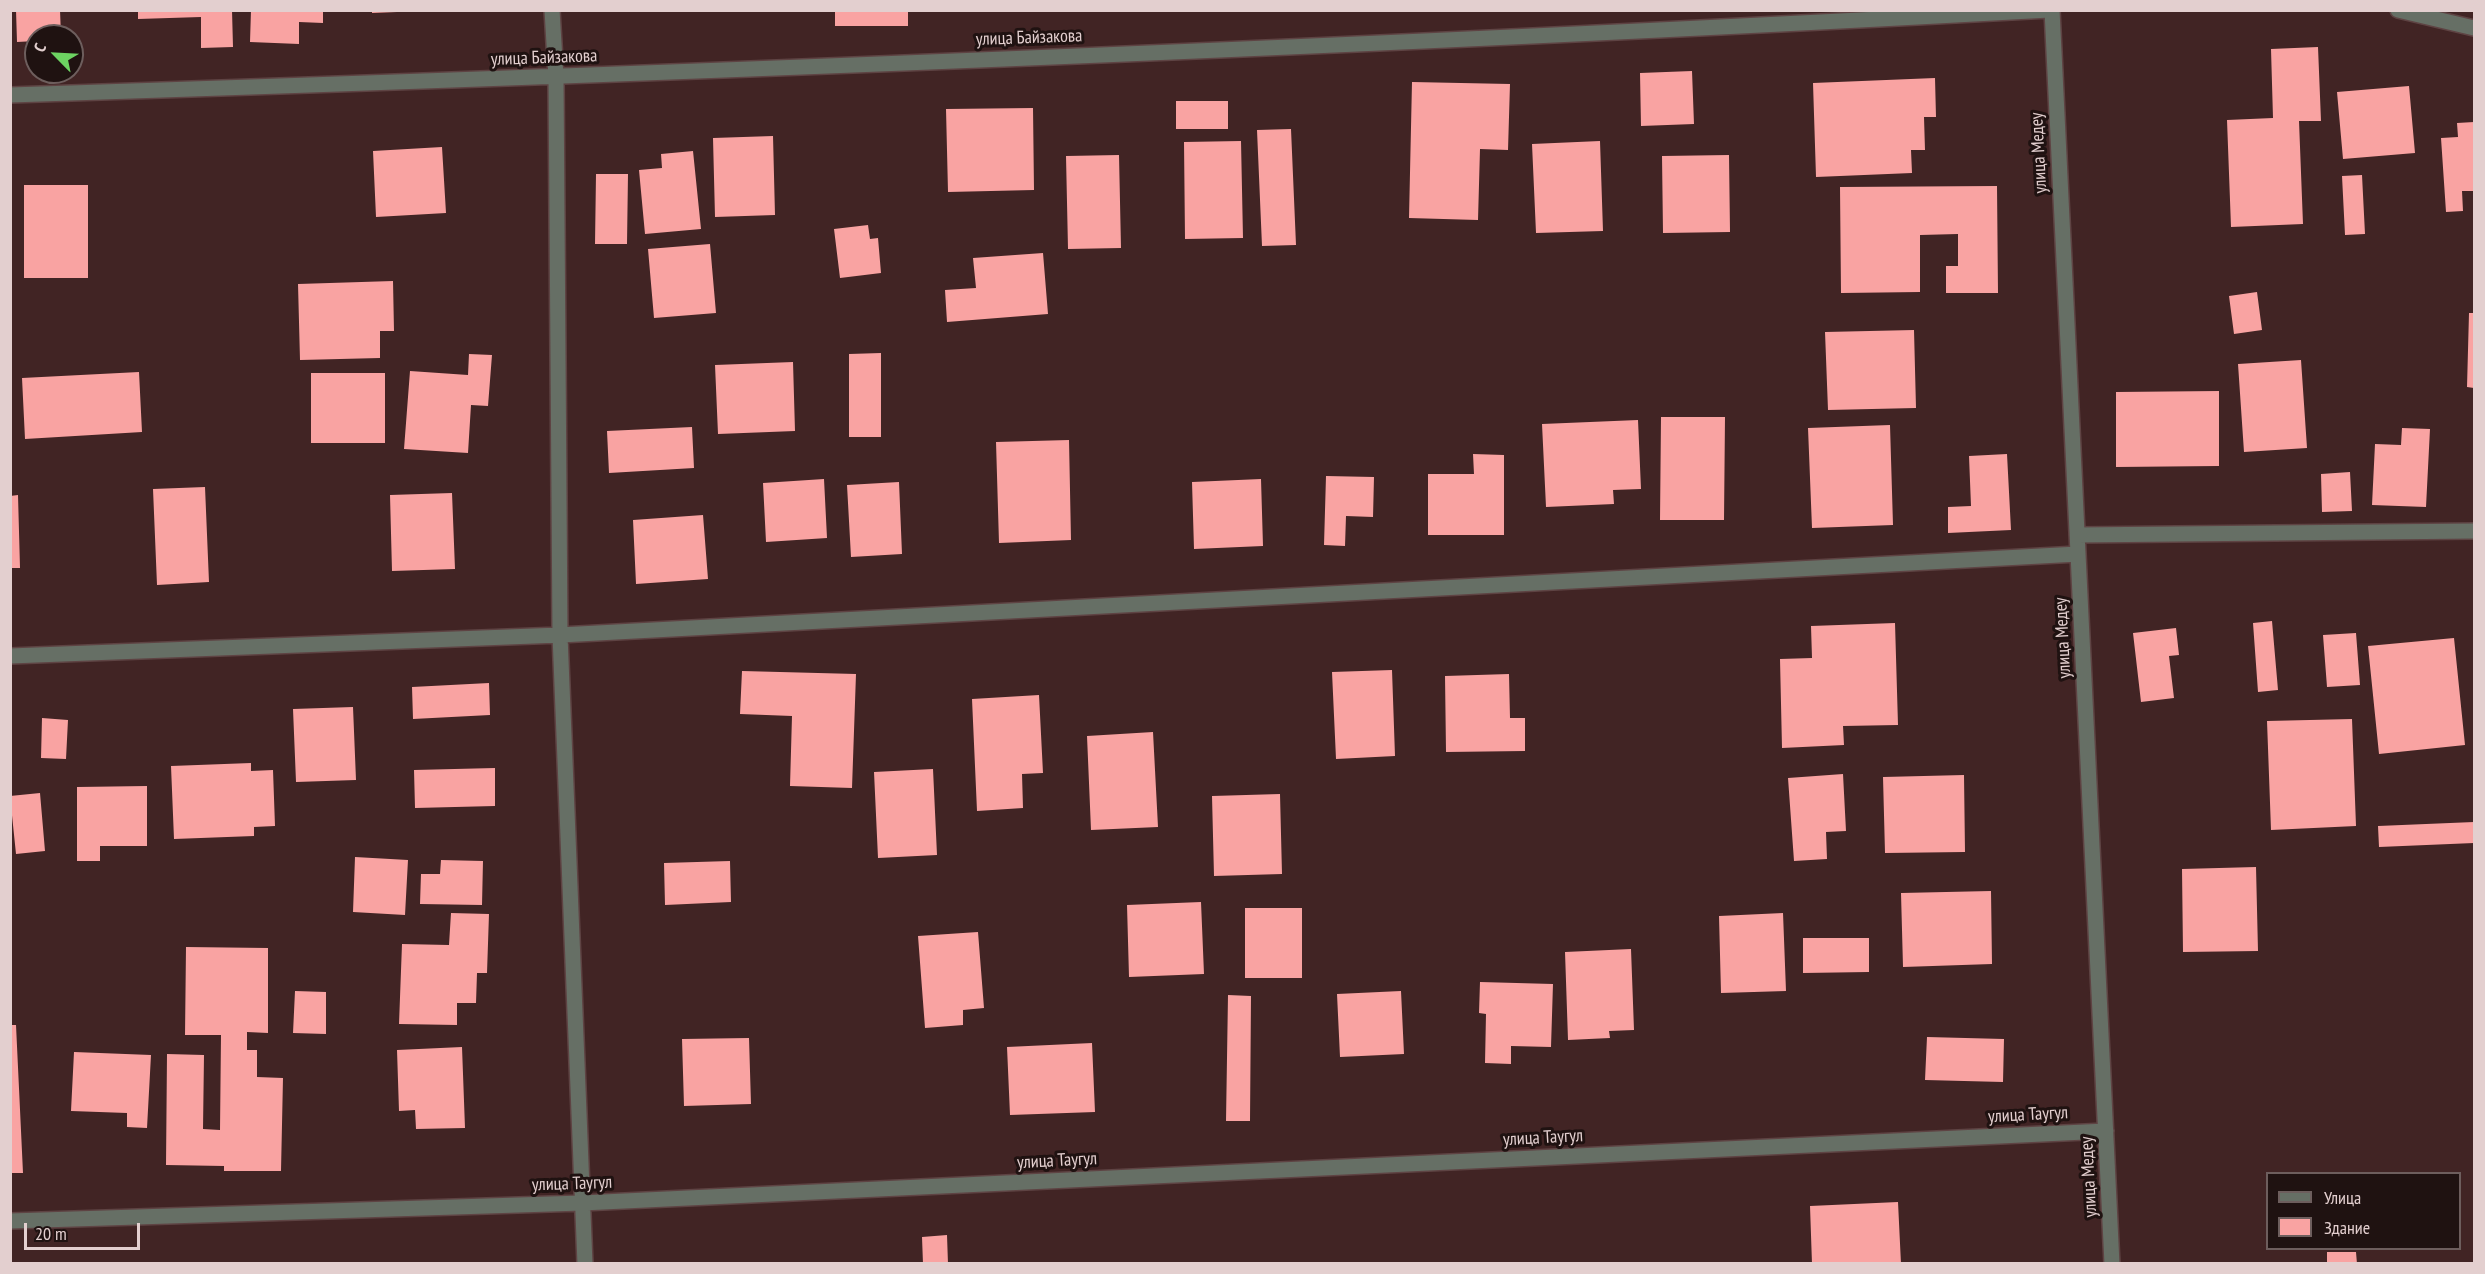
<!DOCTYPE html>
<meta charset="utf-8">
<style>
body{margin:0}
#map{position:relative;width:2485px;height:1274px;overflow:hidden;background:#412424;font-family:"PT Sans Narrow",sans-serif}
canvas{display:block}
.frame{position:absolute;inset:0;border:12px solid #e3cfcf;pointer-events:none}
.legend{position:absolute;left:2266px;top:1172px;width:195px;height:78px;box-sizing:border-box;background:#1f1211;border:2px solid #6d5e5d;margin:0;padding:8px 10px;list-style:none;font-size:18px;color:#e3cfcf}
.legend li{display:flex;align-items:center;gap:12px;height:30px}
.legend b{width:30px;border:2px solid #6d5e5d}
.north{position:absolute;left:24px;top:24px;width:60px;height:60px;box-sizing:border-box;background:#1f1211;border:2px solid #6d5e5d;border-radius:50%;rotate:294deg;font-size:16px;font-weight:700;line-height:24px;text-align:center;color:#e3cfcf}
.north::after{content:'';display:block;margin:auto;width:21px;height:27px;background:#6dd362;clip-path:polygon(50% 0,100% 100%,50% 72%,0 100%)}
.scale{position:absolute;left:24px;top:1223px;width:116px;height:27px;box-sizing:border-box;border:3px solid #e3cfcf;border-top:0;padding-left:8px;font-size:18px;line-height:21px;white-space:nowrap;color:#e3cfcf;-webkit-text-stroke:4px #1f1211;paint-order:stroke}
</style>
<div id="map">
<canvas width="2485" height="1274"></canvas>
<div class="frame"></div>
<ul class="legend">
<li><b style="height:8px;background:#666f65"></b>Улица</li>
<li><b style="height:16px;background:#f9a3a2"></b>Здание</li>
</ul>
<div class="north">С</div>
<div class="scale">20 m</div>
</div>
<script>
const ctx = document.querySelector('canvas').getContext('2d');
ctx.lineJoin = 'round';
function fillPath(path, color) { ctx.fillStyle = color; ctx.fill(path, 'evenodd'); }
function strokePath(path, color, width, dash) { ctx.strokeStyle = color; ctx.lineWidth = width; ctx.lineCap = dash ? 'butt' : 'round'; ctx.setLineDash(dash || []); ctx.stroke(path); }
function label(font, color, halo, rows, align = 'center') {
  ctx.font = font + ' "PT Sans Narrow",sans-serif'; ctx.lineWidth = 6; ctx.setLineDash([]); ctx.textBaseline = 'middle'; ctx.strokeStyle = halo; ctx.fillStyle = color; for (const [text, x, y, turn = 0] of rows) {
    ctx.save(); ctx.translate(x, y); ctx.rotate((+turn || 0) * Math.PI / 180); ctx.textAlign = isNaN(turn) ? turn : align; if (halo) ctx.strokeText(text, 0, 0); ctx.fillText(text, 0, 0); ctx.restore();
  }
}
fillPath(new Path2D(`
 M16,10h44l1,26h-25v5l-19,1z
 M138,10h94l1,37 -32,1v-31l-63,2z
 M251,10h72v13l-24,-1v22l-49,-2z
 M372,10h25v2l-25,1z
 M835,10h73v16h-73z
 M2318,47l3,74h-22l4,103 -72,3 -4,-107 46,-2 -2,-69z
 M1692,71l2,53 -53,2 -1,-53z
 M1935,78l1,39h-12l1,33h-14l1,23 -96,4 -3,-94z
 M1412,82l98,2 -2,66 -28,-1 -2,71 -69,-2z
 M2409,86l6,67 -72,6 -6,-67z
 M1176,101h52v28h-52z
 M1033,108l1,82 -86,2 -2,-83z
 M2474,122v69h-12l1,20 -17,1 -5,-74 17,-1 -1,-14z
 M1291,129l5,116 -34,1 -5,-116z
 M773,136l2,79 -60,2 -2,-79z
 M1241,141l2,97 -58,1 -1,-97z
 M1600,141l3,90 -67,2 -4,-89z
 M442,147l4,66 -70,4 -3,-66z
 M693,151l8,78 -56,5 -6,-64 23,-2 -1,-14z
 M1119,155l2,93 -53,1 -2,-93z
 M1729,155l1,77 -67,1 -1,-77z
 M596,174h32l-1,70h-32z
 M2362,175l3,59 -20,1 -3,-59z
 M24,185h64v93h-64z
 M1997,186l1,107h-52v-27h12v-32l-38,1v57l-79,1 -1,-106z
 M868,225l2,14 8,-1 3,35 -41,5 -6,-49z
 M710,244l6,69 -62,5 -6,-69z
 M1043,253l5,61 -101,8 -2,-32 31,-2 -3,-30z
 M393,281l1,50h-14v27l-80,2 -2,-76z
 M2257,292l5,38 -28,4 -5,-38z
 M2469,313h5v75l-7,-1z
 M1914,330l2,78 -88,2 -3,-78z
 M881,353v84h-32v-83z
 M469,354l23,1 -4,51 -17,-1 -3,48 -64,-4 6,-78 58,4z
 M2301,360l6,88 -63,4 -6,-88z
 M793,362l2,69 -77,3 -3,-69z
 M139,372l3,60 -117,7 -3,-61z
 M311,373h74v70h-74z
 M2219,391v75l-103,1v-75z
 M1661,417h64l-1,103h-64z
 M1638,420l3,69 -28,1 1,14 -68,3 -4,-83z
 M1890,425l3,100 -81,3 -4,-100z
 M692,427l2,41 -85,5 -2,-42z
 M2402,428l28,1 -4,78 -54,-2 3,-61 26,1z
 M1069,440l2,100 -72,3 -3,-101z
 M1473,454l31,1v80h-76v-61h46z
 M2007,454l4,76 -63,3v-26l23,-1 -2,-50z
 M2350,472l2,39 -30,1 -1,-38z
 M1326,476l48,1 -1,40 -27,-1 -1,30 -21,-1z
 M824,479l3,59 -61,4 -3,-59z
 M1261,479l2,67 -69,3 -2,-67z
 M899,482l3,72 -51,3 -4,-72z
 M205,487l4,95 -52,3 -4,-96z
 M452,493l3,76 -63,2 -2,-76z
 M18,495l2,73h-10v-72z
 M703,515l5,64 -72,5 -3,-64z
 M2272,621l6,69 -20,2 -5,-69z
 M1895,623l3,102 -55,1 1,19 -62,3 -2,-89 32,-1 -1,-32z
 M2176,628l3,27 -10,1 5,42 -33,4 -8,-69z
 M2356,633l4,52 -33,2 -4,-52z
 M2454,638l11,107 -86,9 -11,-108z
 M1392,670l3,86 -59,3 -4,-87z
 M742,671l114,3 -4,114 -62,-2 2,-70 -52,-2z
 M1509,674l1,44h15v33l-79,1 -1,-76z
 M489,683l1,32 -77,4 -1,-32z
 M1039,695l4,78 -21,1 1,34 -46,3 -5,-112z
 M353,707l3,73 -60,2 -3,-73z
 M42,718l26,2 -2,39 -25,-1z
 M2352,719l4,107 -85,4 -4,-109z
 M1153,732l5,95 -67,3 -4,-94z
 M251,763v8l22,-1 2,56 -21,1v9l-80,3 -3,-73z
 M495,768v38l-80,2 -1,-38z
 M933,769l4,86 -59,3 -4,-86z
 M1843,774l3,57 -20,1 1,27 -33,2 -6,-83z
 M1964,775l1,77 -80,1 -2,-76z
 M147,786v60h-47v15h-23v-74z
 M40,793l5,58 -29,3 -6,-58z
 M1280,794l2,80 -68,2 -2,-80z
 M2474,822v21l-95,4 -1,-21z
 M355,857l53,3 -3,55 -52,-3z
 M441,860l42,1 -1,44 -62,-1 1,-30h19z
 M730,861l1,41 -66,3 -1,-42z
 M2256,867l2,84 -75,1 -1,-83z
 M1991,891l1,73 -89,3 -2,-74z
 M1201,902l3,72 -75,3 -2,-72z
 M1245,908h57v70h-57z
 M451,913l38,1 -2,59h-10l-1,30h-19v22l-58,-1 3,-80 47,1z
 M1783,913l3,78 -65,2 -2,-77z
 M978,932l6,76 -21,2v15l-38,3 -7,-92z
 M1803,938h66v34l-66,1z
 M186,947l82,1v85l-21,-1v18h10v27l26,1 -2,93h-57v-5l-58,-1 1,-111 37,1 -1,74 17,1 1,-95h-36z
 M1631,949l3,81 -25,1 1,7 -42,2 -3,-88z
 M1480,982l73,2 -2,63 -40,-1v18l-26,-1 1,-49 -7,-1z
 M295,991l31,1v42l-33,-1z
 M1401,991l3,63 -64,3 -3,-63z
 M1228,995l23,1 -1,125h-24z
 M10,1025h6l7,148h-13z
 M1927,1037l77,2 -1,43 -78,-2z
 M749,1038l2,66 -67,2 -2,-67z
 M1092,1043l3,69 -85,3 -3,-68z
 M462,1047l3,81 -49,1 -1,-19 -16,1 -2,-61z
 M74,1052l77,3 -4,73 -20,-1v-14l-56,-2z
 M1898,1202l3,62h-89l-2,-58z
 M947,1235l1,29h-25l-1,-27z
 M2327,1252h29l1,12h-30z`), '#f9a3a2');
const minor = new Path2D(`
 M552,10l4,67 4,558 25,629
 M2052,10l60,1254
 M2398,10l76,18
 M10,95c680,-22 1360,-48 2039,-85
 M2077,535l397,-4
 M10,656l550,-21 1518,-81
 M10,1221l572,-18 1524,-72`);
strokePath(minor, '#5e4343', 18);
strokePath(minor, '#666f65', 15);
label('18px', '#e3cfcf', '#1f1211', [
 ["улица Байзакова",1029,38,-2],
 ["улица Байзакова",544,58,-2],
 ["улица Медеу",2039,153,-93],
 ["улица Медеу",2063,638,-93],
 ["улица Таугул",2028,1115,-3],
 ["улица Таугул",1543,1138,-3],
 ["улица Таугул",1057,1161,-3],
 ["улица Медеу",2089,1177,-93],
 ["улица Таугул",572,1184,-2]
]);
</script>
